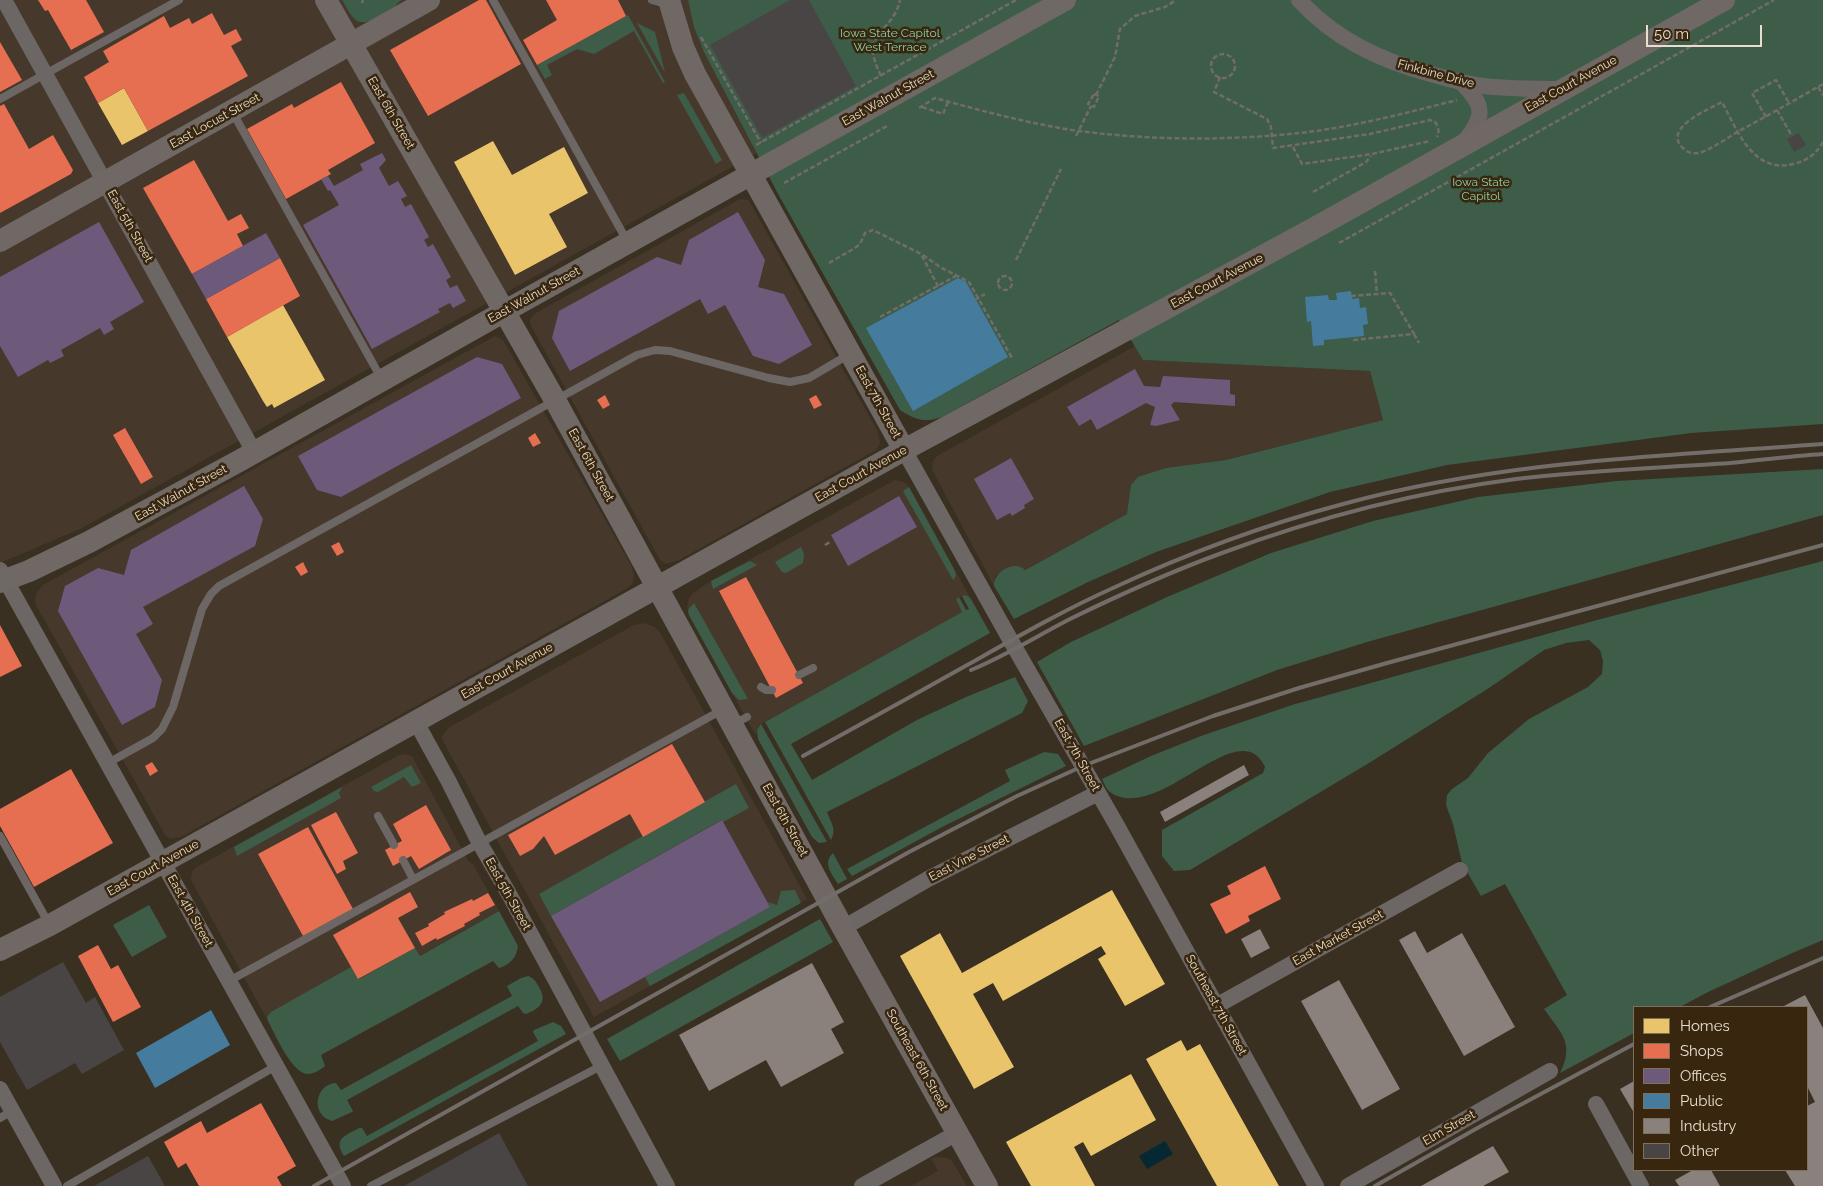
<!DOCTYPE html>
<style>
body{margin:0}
#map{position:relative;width:1823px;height:1186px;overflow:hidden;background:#393022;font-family:Raleway,sans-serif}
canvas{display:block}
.legend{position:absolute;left:1633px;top:1006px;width:175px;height:165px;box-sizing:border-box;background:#38270e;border:1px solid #7e705b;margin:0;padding:6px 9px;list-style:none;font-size:15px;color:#e8ddcf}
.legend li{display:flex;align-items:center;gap:10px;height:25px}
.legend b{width:25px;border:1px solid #7e705b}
.scale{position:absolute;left:1646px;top:25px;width:116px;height:22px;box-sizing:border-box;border:2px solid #e8ddcf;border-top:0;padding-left:6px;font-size:15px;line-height:18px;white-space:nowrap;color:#e8ddcf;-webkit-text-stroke:4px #38270e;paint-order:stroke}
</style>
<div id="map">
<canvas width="1823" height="1186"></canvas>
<ul class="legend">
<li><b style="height:14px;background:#e9c46a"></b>Homes</li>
<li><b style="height:14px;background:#e76f51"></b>Shops</li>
<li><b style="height:14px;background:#6d597a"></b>Offices</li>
<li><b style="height:14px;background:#457b9d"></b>Public</li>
<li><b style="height:14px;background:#8a817c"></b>Industry</li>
<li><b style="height:14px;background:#494545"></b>Other</li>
</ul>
<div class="scale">50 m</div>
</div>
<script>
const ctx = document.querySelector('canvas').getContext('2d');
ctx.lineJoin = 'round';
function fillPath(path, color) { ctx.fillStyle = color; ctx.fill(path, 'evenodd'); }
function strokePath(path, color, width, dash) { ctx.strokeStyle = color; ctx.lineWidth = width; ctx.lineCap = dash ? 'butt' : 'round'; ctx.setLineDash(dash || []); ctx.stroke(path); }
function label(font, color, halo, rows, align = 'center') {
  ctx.font = font + ' Raleway,sans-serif'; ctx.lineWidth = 5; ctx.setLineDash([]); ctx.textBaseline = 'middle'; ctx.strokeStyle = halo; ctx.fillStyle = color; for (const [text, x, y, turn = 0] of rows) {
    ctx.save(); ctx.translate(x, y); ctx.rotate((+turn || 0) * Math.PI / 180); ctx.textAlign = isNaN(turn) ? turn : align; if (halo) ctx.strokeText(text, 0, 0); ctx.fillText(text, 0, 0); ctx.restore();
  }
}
fillPath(new Path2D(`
 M0,0h342l13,20 6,3 5,1 36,-24h286l12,42 57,111 -677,376 -80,34z
 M740,199l8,1 4,6 126,226 2,11 -4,7 -197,110 -13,4 -6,-4 -129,-234 -1,-6 4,-6z
 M495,336l8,4 128,225 3,10 -1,8 -7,6 -445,248 -11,2 -5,-4 -129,-230 -1,-3 1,-8 7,-9z
 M1135,346l8,14 227,11 13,49 -157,40 -60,8 -37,40 -2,6 -103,56 -28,5 -2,5v6l-58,-109 -4,-8 1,-8 4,-5z
 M895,480l9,2 5,5 62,112 -3,-3 -4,-1 -5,2 3,15 -201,112 -3,3 -2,7 2,5 -69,-123 -2,-9 2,-9 4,-5 18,-12z
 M644,623l11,4 6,7 146,265 -213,118 -151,-276 -1,-4 6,-9 186,-103z
 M404,754l8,2 2,4 55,102 4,2 26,47 -80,45 -5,-8 -56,31 -6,-11 -85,49 1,4 -75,-137 -2,-4 1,-8 3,-4 204,-113z
 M937,1157l10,1 5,3 15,25h-56l27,-15 -7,-13z`), '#47382c');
fillPath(new Path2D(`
 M342,0h60c-6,3 -6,7 -11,11 -3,4 -10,5 -14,7 -22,11 -24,0 -35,-18z
 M688,0h1135v424l-132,9 -244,32 -117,27 -174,60 -70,31 -72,36 -20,-33c-1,-14 21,-27 31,-16l102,-56 4,-29 7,-8 28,-9 60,-8 157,-40 -13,-49 -227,-11 -24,-40 -177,97c-17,6 -27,3 -42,-7l-123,-218 -73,-140 -10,-25z
 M628,15l37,67 -2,1 -29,-52 -40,23 -17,-5 -30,16 5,10 -7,4 -8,-14z
 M637,23l18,9 10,41z
 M684,93l38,67 -6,4 -39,-69z
 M1823,469v46l-456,127 -90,28 -193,76 -47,-84 34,-20 96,-45 104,-44 102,-32 105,-24 139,-16z
 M909,487l46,84 1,5 -3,4 -50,-89z
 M801,547l3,7 -1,9 -17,10 -4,-1 -7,-10z
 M750,561l7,4 -44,24 -2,-8z
 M1823,561v379l-33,14 -84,39 -26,14h-46v26l-74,40c15,-30 1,-40 -16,-64l23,-14 -62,-111 -24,12 -19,-33 -9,-39 -7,-19 1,-10 5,-6 16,-11 20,-25 41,-34 59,-32 14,-13 1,-13 -3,-11 -11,-10 -23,3 -22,7 -55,38 -120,75 -179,107 -16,1 -12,-15v-26l101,-57 2,-6c-26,-57 -108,59 -155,25 -4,-3 -6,-9 -8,-13l49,-23 50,-20 91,-31 305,-85z
 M964,595l4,1 3,3 19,34 -199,111 21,36 105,-60 49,-23 49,-20 13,24 -6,12 -195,99c4,11 10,17 4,28l-66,-118 197,-110 -6,-13 3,-2 7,13 3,-1 -7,-13z
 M694,603l54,96 -9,1 -7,-7 -43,-78 -1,-5z
 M761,724l66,118 -8,1 -7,-6 -54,-98 -1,-9z
 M1044,752l14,2 8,12 -122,60 -92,50 -5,-7 163,-88 -5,-11z
 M411,765l10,18 -9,4 -8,-10 -26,15 -4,-1 -3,-4z
 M736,784l13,24 -26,14 -2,-2 -170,96 -12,-22z
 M342,787l-3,6 2,5 -104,58 -3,-9z
 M833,853l14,26 -9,5c-6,-10 -16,-21 -5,-31z
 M795,890l6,13 -151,83 -5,-9 125,-70 -2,-5 9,3 4,-14z
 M149,905l18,32 -35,20 -19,-32z
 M499,911l19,35c-2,12 -7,18 -19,22l-6,-7 -172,94 4,11c-5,4 -11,8 -18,8 -16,-2 -32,-40 -39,-53l-1,-4 4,-5 80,-45 8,12 56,-31 5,8z
 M820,919l13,23 -213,119 -13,-22z
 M528,976c6,2 8,6 11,11 9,15 0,22 -13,27l-3,-1 -5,-7 -171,94 6,11 -1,1 -20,9c-22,-6 -17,-37 4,-38l5,7 171,-94 -5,-10 14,-8z
 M553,1022l8,4 5,8 -222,122c-11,-18 1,-20 15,-28h3l5,8 171,-95 -5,-9 1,-2z`), '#3d5d49');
fillPath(new Path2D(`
 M1165,1141l8,13 -26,15 -8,-13z`), '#062832');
fillPath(new Path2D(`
 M124,88l24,43 -26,14 -24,-42z
 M493,141l19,34 52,-28 24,46 -39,21 18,33 -52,28 -61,-113z
 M283,305l42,75 -51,28 -2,-4 -5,3 -4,-6 -36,-64z
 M1112,890l53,94 -40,22 -27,-47 8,-5 -5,-8 -98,55 -10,-18 -20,11 41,73 -40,22 -74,-133 40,-23 22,40z
 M1181,1040l6,11 13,-7 79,142h-62l-71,-127z
 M1131,1074l25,46 -65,36 -8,-14 -9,5 21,39h-64l-25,-44z`), '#e9c46a');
fillPath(new Path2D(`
 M38,0h48l18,32 -33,18 -23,-40 -3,1z
 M479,0h7l35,64 -93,52 -38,-66z
 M546,0h72l8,16 -89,49 -14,-25 34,-20z
 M212,13l12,22 12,-6 6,11 -11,6 17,30 -100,55 -24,-43 -26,15 -14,-26 25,-15 -6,-11 61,-35 6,12 19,-10 3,6z
 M0,42l22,38 -22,12z
 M341,82l34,61 -47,27 3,4 -45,25 -39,-70 45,-25 2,4z
 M4,104l25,45 24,-14 20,35 -2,4 -71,39v-107z
 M194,160l34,61 13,-7 8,14 -12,6 6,12 -51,28 -49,-86z
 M280,258l20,38 -73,41 -21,-38z
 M605,395l5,10 -7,4 -6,-9z
 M816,395l6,10 -8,4 -5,-10z
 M125,428l28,49 -12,7 -28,-49z
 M535,433l6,10 -8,4 -5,-9z
 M339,542l5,10 -7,4 -6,-10z
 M303,562l5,10 -7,4 -6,-9z
 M746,577l57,106 -27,15 -57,-107z
 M0,625l22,41 -22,11z
 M672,744l33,58 -62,35 -13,-23 -75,41 -11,-19 -11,13 -13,7 -12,-21z
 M152,762l6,9 -8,5 -5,-10z
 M71,769l42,74 -79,44 -34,-61v-17z
 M426,805l25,45 -32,19 -8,-13 -18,10 -8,-16 17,-9 -9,-17z
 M336,812l22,41 -15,8 3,8 -9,5 -26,-49z
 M308,827l45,82 -50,27 -45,-82z
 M1265,866l16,33 -33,17 2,5 -24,13 -16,-30 21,-10 -4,-8z
 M410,892l8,15 -20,11 17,30 -57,31 -25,-44z
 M488,893l7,12 -16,8 1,2 -16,9 1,2 -28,14 -1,-2 -14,8 -7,-13 14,-7 -1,-2 17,-10 -1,-2 28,-13 1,2z
 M98,945l13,24 7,-4 23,42 -28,15 -35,-66z
 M261,1103l35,63 -19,11 5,9h-83l-13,-23 -8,5 -14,-26 37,-21 6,12z`), '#e76f51');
fillPath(new Path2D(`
 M382,153l4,7 -7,8 10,18 9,-5 9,15 -6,3 4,8 6,-3 18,33 -5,3 4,7 5,-3 18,33 -5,3 4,8 7,-3 9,16 -13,7 -3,-5 -12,6 2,3 -68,37 -69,-124 36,-20 -9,-15 -2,1 -7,-12 7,-3 6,10 29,-16 -3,-6z
 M738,212l27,48 -7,27 26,7 28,51 -33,19 -26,-8 -28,-51 -17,9 -8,-15 -130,72 -18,-33 7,-27 98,-54 24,8 8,-25z
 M99,222l45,80 -34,20 4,7 -10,6 -4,-7 -39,22 3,6 -14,7 -2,-3 -30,17 -18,-31v-69z
 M266,233l14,25 -74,41 -14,-25z
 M477,357l25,7 19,34 -180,99 -24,-7 -19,-34z
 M1135,369l9,17 16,1 3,-11 67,4v14l5,1v11l-61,-4 -3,3 9,15 -24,6 -6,-1 5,-18 -9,-4 -49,27 -6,-11 -12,7 -12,-19z
 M1011,458l23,41 -10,6 1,3 -13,8 -2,-3 -13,7 -23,-41z
 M244,486l19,33 -8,27 -112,61 10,17 -17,10 26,46 -7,27 -33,18 -64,-114 7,-25 33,-18 26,7 7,-25z
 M899,496l18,31 -69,39 -17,-31z
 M722,820l48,87 -170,95 -49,-86z`), '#6d597a');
fillPath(new Path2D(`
 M958,278l8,4 42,75 -95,54 -47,-83z
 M1351,291l1,8 7,-1 1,10 6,-1 2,17 -5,1 1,11 -40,4v5l-11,1 -2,-25 -4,1 -2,-25 23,-2 1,5h8l-1,-7z
 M211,1010l19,35 -75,43 -19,-35z`), '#457b9d');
fillPath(new Path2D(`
 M1244,765l5,10 -84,47 -5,-10z
 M1260,929l10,19 -19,10 -10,-19z
 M1415,931l12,22 35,-20 53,94 -51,29 -65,-116z
 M812,963l32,59 -13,7 13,24 -63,34 -15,-27 -57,31 -30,-56z
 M1339,980l61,109 -38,21 -61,-109z
 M1805,995l18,33v158h-28l-10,-16h22v-64l8,-4 -8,-16v-79h-25z
 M1634,1081v32l-14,-24z
 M1493,1146l16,26 -26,14h-62z
 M1693,1170h18l9,16h-41l-4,-6z`), '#8a817c');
fillPath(new Path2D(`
 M790,0h19l47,86 -94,52 -52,-93z
 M1799,133l7,12 -12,7 -7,-13z
 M63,962l23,41 9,-6 29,53 -42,24 -7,-11 -48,27 -27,-48v-45z
 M499,1133l29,53h-124l72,-40z
 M148,1156l17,30h-71z`), '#494545');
strokePath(new Path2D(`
 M362,3l1,-3
 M701,37l60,106
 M1211 66a12 12 0 1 1 24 0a12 12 0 1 1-24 0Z
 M881,76c-23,-47 11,-40 19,-76
 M1220,77l-6,15 53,27 4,8 2,21 97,-14 60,-14 5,2c3,4 5,10 2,15
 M1823,84c-28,16 -56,32 -84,47 -12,7 -24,16 -37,21 -6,2 -13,2 -18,-3 -24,-20 25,-40 38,-47 15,28 31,72 71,62 14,-3 23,-10 30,-22
 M1818,87l5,8
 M1094,94l5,2 -5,11 -6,-3z
 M1096,95l19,-38 5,-28 15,-13 30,-9 11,-7
 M922,107l21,7 5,-12
 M919,108l16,-10c48,13 95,26 144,33 78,10 159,10 237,0 48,-7 94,-19 141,-31
 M1777,110l15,26
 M1766,117l-14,-24 24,-13 13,23
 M1076,136l15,-30
 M756,145l260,-145
 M1293,147l9,17 70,-10 58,-13
 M784,183l103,-57
 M1313,192l53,-30 5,-6
 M1339,243l435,-243
 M923,255l17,12 29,15 43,76
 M1016,260l45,-91
 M829,263l26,-15 5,-4 5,-11 8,-3 48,24 18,34
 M1375,271l2,23
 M998 283a7 7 0 1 1 14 0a7 7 0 1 1-14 0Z
 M1351,296l39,-3 24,41 -60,6v-3
 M975,300l10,-6
 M880,317l76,-41
 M1414,334l5,9
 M825,545l5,-3`), '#726c68', 2.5, [5, 2.5]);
strokePath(new Path2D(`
 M493,0l134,241
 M652,0l14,4
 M0,99l179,-99
 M233,113l148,265
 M799,675l14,-7
 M761,687l5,3h6
 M734,724l13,-7
 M108,763l45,-25 9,-9 11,-22 29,-98 9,-15 8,-8 418,-231 18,-5 15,1 99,27 21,4 19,-4 39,-23
 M378,816l16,29
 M0,836l49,88
 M403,860l10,19
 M229,981l493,-271
 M0,1118l12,-7
 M67,1186l209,-120
 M371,1186l230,-120`), '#6c6765', 8);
strokePath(new Path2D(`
 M4,0l250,452
 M1299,0c36,40 84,62 135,75 16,4 32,9 49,11 26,3 53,3 80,3
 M1461,82c24,24 24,33 4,59
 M904,450l107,191 105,183 200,362
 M0,570l343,616
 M416,722l33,60 30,60 30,52 158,292
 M843,928l85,-49 170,-86
 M1216,1006l244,-136
 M0,1089l54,97
 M1596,1104l45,82
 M862,1186l95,-53
 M1348,1186l202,-115`), '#6c6765', 16);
strokePath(new Path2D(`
 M326,0l229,400 288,528 144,258
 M669,0l14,47 12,27 209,376
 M0,241l429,-241
 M0,582l29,-11 60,-29 150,-81 266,-150 560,-311
 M0,950l50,-25 854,-475 407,-220 413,-230`), '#6f6865', 22);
strokePath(new Path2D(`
 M971,670c34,-14 66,-34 99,-51 49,-24 100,-47 152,-66 94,-35 194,-61 294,-74 71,-9 142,-11 214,-16 31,-3 62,-7 93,-9
 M803,756c55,-30 111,-61 166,-92 48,-27 95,-54 144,-76 75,-35 151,-63 230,-84 157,-43 319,-48 480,-60
 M1710,1007l113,-49
 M314,1186l595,-334 108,-56 66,-30 130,-50 86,-28 88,-25 436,-118
 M1375,1186l106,-60 153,-82`), '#736d69', 4);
label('12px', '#8bd0a9', '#38270e', [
 ["Iowa State Capitol",890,33],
 ["West Terrace",890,47],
 ["Iowa State",1481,182],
 ["Capitol",1481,196]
]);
label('12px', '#e8ddcf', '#38270e', [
 ["Finkbine Drive",1436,74,15],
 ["East Court Avenue",1571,84,-29],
 ["East Walnut Street",888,98,-29],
 ["East 6th Street",391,113,60],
 ["East Locust Street",215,121,-29],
 ["East 5th Street",130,226,61],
 ["East Court Avenue",1217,281,-28],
 ["East Walnut Street",534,295,-29],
 ["East 7th Street",878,402,61],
 ["East 6th Street",591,465,61],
 ["East Court Avenue",861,474,-29],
 ["East Walnut Street",181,493,-29],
 ["East Court Avenue",507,671,-29],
 ["East 7th Street",1077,755,61],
 ["East 6th Street",785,820,61],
 ["East Vine Street",969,858,-27],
 ["East Court Avenue",153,868,-29],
 ["East 5th Street",508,894,61],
 ["East 4th Street",190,911,61],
 ["East Market Street",1338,938,-29],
 ["Southeast 7th Street",1216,1005,61],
 ["Southeast 6th Street",917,1060,61],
 ["Elm Street",1449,1128,-30]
]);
</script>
